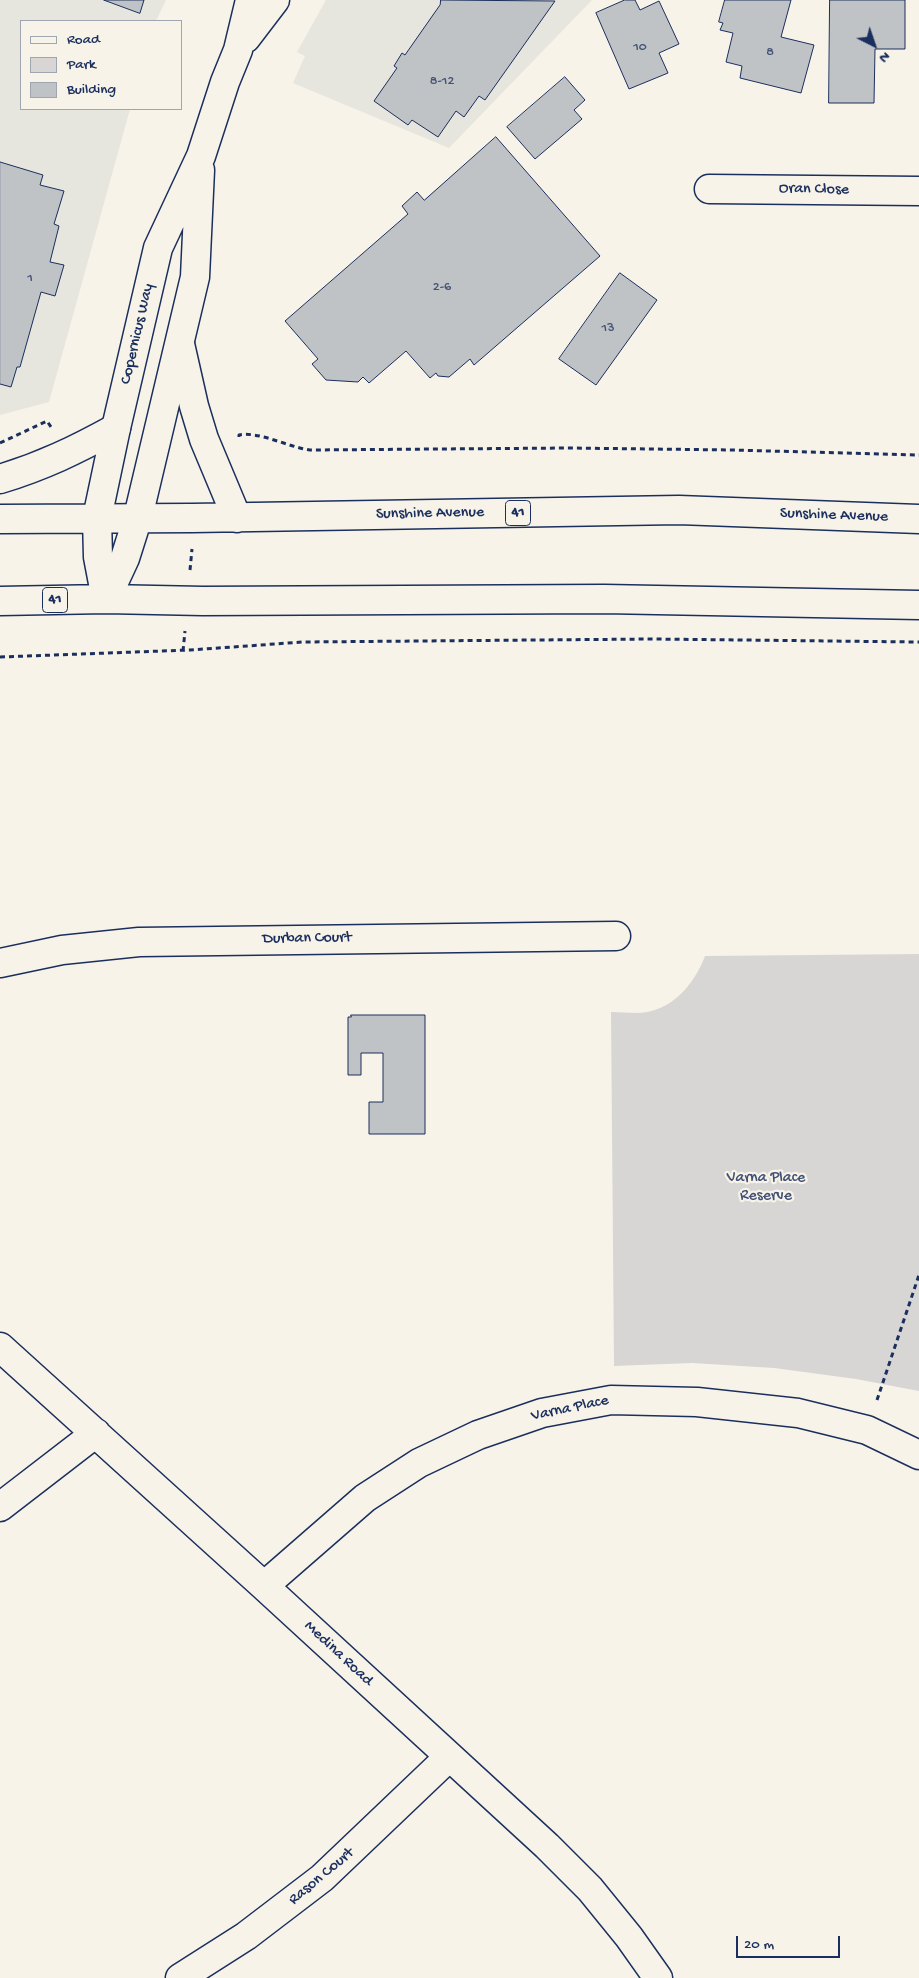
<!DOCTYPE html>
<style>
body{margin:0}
#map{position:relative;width:919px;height:1978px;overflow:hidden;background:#f7f3e8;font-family:"Gochi Hand",sans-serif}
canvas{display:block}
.legend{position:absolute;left:20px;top:20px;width:162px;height:90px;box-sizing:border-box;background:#f7f3e8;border:1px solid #9fa5b1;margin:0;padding:6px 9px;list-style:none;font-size:15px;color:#1b2f5e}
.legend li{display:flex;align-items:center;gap:10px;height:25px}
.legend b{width:25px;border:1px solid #9fa5b1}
.north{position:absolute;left:849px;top:20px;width:50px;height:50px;-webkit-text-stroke:4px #f7f3e8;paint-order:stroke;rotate:139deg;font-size:14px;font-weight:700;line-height:20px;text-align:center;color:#1b2f5e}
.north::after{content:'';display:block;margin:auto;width:18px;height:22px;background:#1b2f5e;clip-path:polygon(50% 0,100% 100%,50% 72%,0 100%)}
.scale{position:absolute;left:736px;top:1936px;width:104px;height:22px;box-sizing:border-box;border:2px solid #1b2f5e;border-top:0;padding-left:6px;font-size:15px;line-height:18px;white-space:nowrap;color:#1b2f5e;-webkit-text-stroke:4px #f7f3e8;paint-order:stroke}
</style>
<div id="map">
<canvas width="919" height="1978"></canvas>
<ul class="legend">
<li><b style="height:6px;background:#f7f3e8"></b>Road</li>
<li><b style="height:14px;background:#d7d6d4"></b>Park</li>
<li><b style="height:14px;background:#c0c3c5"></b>Building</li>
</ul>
<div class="north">N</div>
<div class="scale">20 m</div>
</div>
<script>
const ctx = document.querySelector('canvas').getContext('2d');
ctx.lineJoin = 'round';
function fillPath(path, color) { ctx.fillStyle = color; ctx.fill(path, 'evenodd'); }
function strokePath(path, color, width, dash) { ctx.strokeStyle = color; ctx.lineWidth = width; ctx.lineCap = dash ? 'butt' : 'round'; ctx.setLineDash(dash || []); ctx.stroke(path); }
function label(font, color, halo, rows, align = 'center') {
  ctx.font = font + ' "Gochi Hand",sans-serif'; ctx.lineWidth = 4.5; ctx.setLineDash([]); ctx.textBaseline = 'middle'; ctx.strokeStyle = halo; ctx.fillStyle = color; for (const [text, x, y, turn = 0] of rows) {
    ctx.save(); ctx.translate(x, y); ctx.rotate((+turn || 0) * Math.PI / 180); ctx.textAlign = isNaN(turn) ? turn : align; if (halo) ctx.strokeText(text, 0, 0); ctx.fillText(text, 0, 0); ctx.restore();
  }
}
fillPath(new Path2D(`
 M0,0h166l-10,21h-135v88h109l-81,293 -49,13z
 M326,0h266l-143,148 -156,-65 12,-27 -8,-4z`), '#e6e5de');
fillPath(new Path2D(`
 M919,954v437l-63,-12 -82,-11 -82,-5 -78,3 -3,-354c9,0 18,1 27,1 33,-1 56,-28 67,-57z`), '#d7d6d4');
const building = new Path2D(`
 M104,0h40l-4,13z
 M441,0l114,1 -70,99 -6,-4 -15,21 -8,-6 -18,26 -26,-17 -4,5 -34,-24 23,-33 -3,-2 8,-13 3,2 35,-50z
 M625,0h10l5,10 19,-9 20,43 -20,9 9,20 -39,16 -33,-76z
 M725,0h66l-10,37 33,8 -13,48 -61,-15 2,-12 -16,-4 7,-29 -13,-3 3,-7 -4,-1z
 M830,0h75v49h-30l-1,54h-45z
 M565,77l20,23 -11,10 8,9 -47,40 -28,-32z
 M496,137l104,119 -126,109 -4,-6 -21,18 -11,-1 -2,-3 -6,5 -24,-27 -37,32 -6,-6 -5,5 -32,-2 -14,-16 6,-5 -33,-38 123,-107 -6,-8 15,-14 7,8z
 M0,162l43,13 -3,10 24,6 -10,33 5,2 -9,36 14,3 -9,31 -14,-4 -21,75h-3l-6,20 -11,-3z
 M620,273l37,27 -61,85 -37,-26z
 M351,1015h74v119h-56v-32h14v-49h-22v22h-13v-58h3z`);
fillPath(building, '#c0c3c5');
strokePath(building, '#1b2f5e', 1);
const minor = new Path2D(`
 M709,189l210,2
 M0,963l62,-13 77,-8 477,-6
 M0,1347l264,239 283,260 43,43 39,48 29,41
 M0,1507l96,-74
 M264,1586l101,-88 54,-35 59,-28 64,-22 69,-13 86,2 101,11 69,17 52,25
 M180,1978l66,-42 76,-58 127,-121`);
const tertiary = new Path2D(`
 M246,38l29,-38
 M138,517l57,-240 5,-107
 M97,518l19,-90 42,-180 43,-92 24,-74 13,-32 12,-50`);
const primary = new Path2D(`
 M180,344l14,62 10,33 33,79
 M0,479c43,-13 76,-29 116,-51
 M97,518l1,39 8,42
 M0,519l192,-1 487,-8 240,9
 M106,599l19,-41 13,-41
 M0,601l106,-2 97,2 401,-2 315,6`);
strokePath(minor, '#1b2f5e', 31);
strokePath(tertiary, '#1b2f5e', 31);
strokePath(primary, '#1b2f5e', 31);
strokePath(new Path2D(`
 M239,437v-2c20,-4 49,12 71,15l259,-2 164,2 186,5
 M0,443l47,-22 4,6
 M190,570l2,-21
 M183,651l2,-20
 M0,657l190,-7 113,-8 349,-3 267,3
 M877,1400l42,-125`), '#1b2f5e', 3, [5, 4]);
strokePath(minor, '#f7f3e8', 28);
strokePath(tertiary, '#f7f3e8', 28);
strokePath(primary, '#f7f3e8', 28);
label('14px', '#445478', null, [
 ["10",640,48],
 ["8",770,53],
 ["8-12",442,82],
 ["1",30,279],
 ["2-6",442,288],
 ["13",608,329]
]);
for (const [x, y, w] of [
 [518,513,25],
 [55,600,25]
]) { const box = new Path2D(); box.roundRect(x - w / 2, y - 12.5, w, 25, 4); ctx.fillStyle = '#f7f3e8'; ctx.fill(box); strokePath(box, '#1b2f5e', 1); }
label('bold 15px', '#1b2f5e', null, [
 ["41",518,513],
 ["41",55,600]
]);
label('16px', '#1b2f5e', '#f7f3e8', [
 ["Oran Close",814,190,1],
 ["Copernicus Way",138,334,-77],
 ["Sunshine Avenue",430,514,-1],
 ["Sunshine Avenue",834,516,2],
 ["Durban Court",307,939,-1],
 ["Varna Place",570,1409,-12],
 ["Medina Road",338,1654,43],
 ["Rason Court",322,1877,-40]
]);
label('16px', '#415076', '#f7f3e8', [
 ["Varna Place",766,1179],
 ["Reserve",766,1197]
]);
</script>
